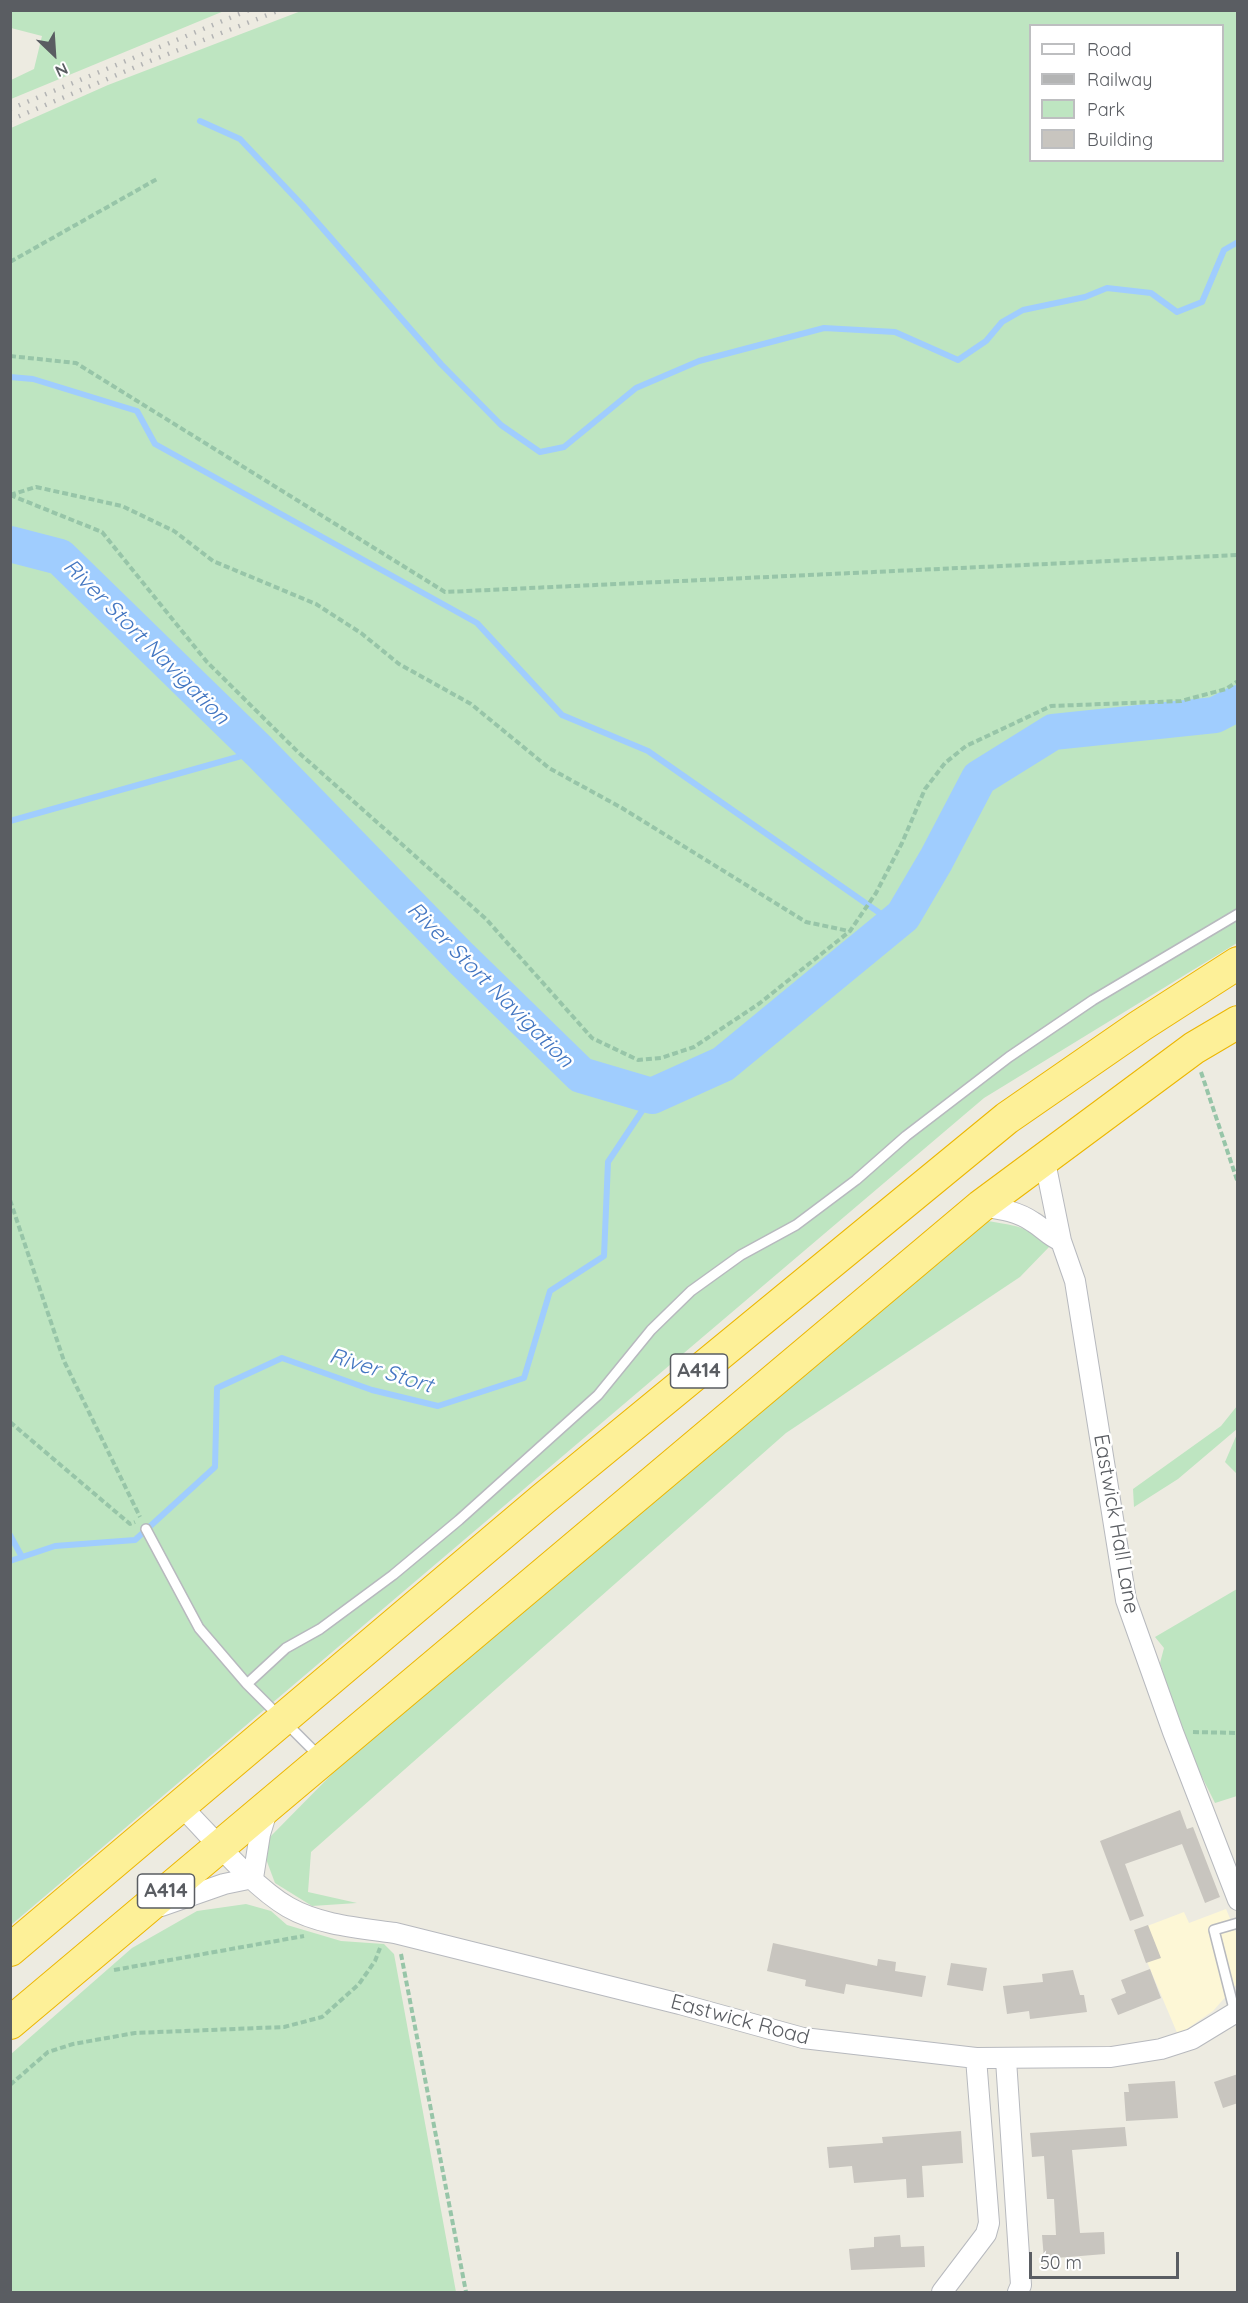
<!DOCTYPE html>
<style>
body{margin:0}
#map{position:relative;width:1248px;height:2303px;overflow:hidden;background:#edebe1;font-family:Quicksand,sans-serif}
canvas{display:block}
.frame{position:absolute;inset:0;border:12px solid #5a5d62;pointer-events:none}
.legend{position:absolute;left:1029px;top:24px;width:195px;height:138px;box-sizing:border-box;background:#fff;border:2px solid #bdbec0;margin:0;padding:8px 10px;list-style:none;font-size:18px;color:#5a5d62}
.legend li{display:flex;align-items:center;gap:12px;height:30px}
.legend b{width:30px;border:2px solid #bdbec0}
.north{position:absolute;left:24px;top:24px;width:60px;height:60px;-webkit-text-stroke:4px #fff;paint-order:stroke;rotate:155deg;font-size:16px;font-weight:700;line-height:24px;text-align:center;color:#5a5d62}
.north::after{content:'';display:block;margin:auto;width:21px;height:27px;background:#5a5d62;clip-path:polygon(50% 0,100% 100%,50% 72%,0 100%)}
.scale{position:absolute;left:1029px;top:2252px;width:150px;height:27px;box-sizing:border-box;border:3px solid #5a5d62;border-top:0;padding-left:8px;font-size:18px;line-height:21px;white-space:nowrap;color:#5a5d62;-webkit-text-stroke:4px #fff;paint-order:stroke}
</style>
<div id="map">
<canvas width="1248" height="2303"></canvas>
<div class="frame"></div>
<ul class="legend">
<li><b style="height:8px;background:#fff"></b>Road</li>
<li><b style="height:8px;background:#b3b4b4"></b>Railway</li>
<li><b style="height:16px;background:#bee5c1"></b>Park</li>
<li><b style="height:16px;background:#c8c5bf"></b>Building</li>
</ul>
<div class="north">N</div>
<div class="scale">50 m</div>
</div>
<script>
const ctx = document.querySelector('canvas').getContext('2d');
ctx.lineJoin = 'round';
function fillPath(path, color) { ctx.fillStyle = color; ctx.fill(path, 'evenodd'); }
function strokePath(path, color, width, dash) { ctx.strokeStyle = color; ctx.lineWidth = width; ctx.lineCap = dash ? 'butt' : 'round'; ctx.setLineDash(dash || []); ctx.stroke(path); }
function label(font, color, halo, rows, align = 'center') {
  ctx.font = font + ' Quicksand,sans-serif'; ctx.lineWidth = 5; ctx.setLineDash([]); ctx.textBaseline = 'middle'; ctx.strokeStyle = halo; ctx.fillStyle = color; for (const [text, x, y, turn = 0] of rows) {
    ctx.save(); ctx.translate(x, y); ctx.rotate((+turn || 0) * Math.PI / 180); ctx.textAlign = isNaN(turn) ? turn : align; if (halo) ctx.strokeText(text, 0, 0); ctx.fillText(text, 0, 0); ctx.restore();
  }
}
fillPath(new Path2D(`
 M1226,1909l11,26v49l-24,27 -35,24 -44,-104 50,-19 5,11z`), '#fdf7d6');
fillPath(new Path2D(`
 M11,10h213v1l-213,88v-19l23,-11 8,-33 -31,-8z
 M301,11h936v932l-253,155 -973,827v-1797l97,-43zM1030,26h192v134h-192z
 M987,1221c21,3 50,7 63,25l-30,31 -234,156 -475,419 -3,40 49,11 -45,3 -37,-23 -9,-24 4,-22 62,-63 365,-317z
 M1237,1406v23l-59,50 -44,28 -1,-18 88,-63z
 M1237,1434v40l-12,-12z
 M1237,1589v207l-22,7 -29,-58 -26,-82 4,-15 -9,-11z
 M246,1904l25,7 16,14 54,16 43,3 10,10 62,338h-445v-238l121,-106 65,-37z`), '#bee5c1');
strokePath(new Path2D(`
 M200,121l40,18 63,67 138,158 60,61 39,27 24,-5 72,-59 63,-27 125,-33 71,4 63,28 28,-19 16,-19 21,-12 62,-13 22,-9 44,5 26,19 25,-10 22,-52 14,-8
 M10,377l23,2 104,32 18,33 322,179 85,92 86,36 246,172
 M10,821l249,-70
 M10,1535l12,22
 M10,1561l45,-15 80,-6 80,-73 2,-79 65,-30 90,32 66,16 86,-28 26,-87 54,-35 4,-94 44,-66`), '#a0cdfe', 6);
strokePath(new Path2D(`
 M10,544l50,13 199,194 202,207 120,117 71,21 71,-32 180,-148 33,-56 43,-82 74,-46 162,-17 23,-12`), '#a0cdfe', 36);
fillPath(new Path2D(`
 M1180,1810l7,19 6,-2 27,70 -15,6 -23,-59 -57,20 19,52 -14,5 -30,-80z
 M1148,1925l13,33 -15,5 -12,-33z
 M773,1943l104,23 1,-7 18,3 -1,9 31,5 -4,21 -76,-13 -2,10 -39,-8 1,-6 -39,-9z
 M951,1963l36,5 -4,23 -36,-6z
 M1150,1969l11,29 -43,17 -7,-16 15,-6 -5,-13z
 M1073,1970l7,25h4l3,17 -57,7 -1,-8 -22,3 -4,-28 40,-4 -1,-8z
 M1238,2074v29l-15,5 -9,-26z
 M1175,2081l3,37 -52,3 -2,-29h5l-1,-8z
 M1125,2127l2,19 -55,4 8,83 24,-1 1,22 -61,5 -2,-24h14l-2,-36h-7l-3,-43 -12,1 -2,-24z
 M961,2131l2,32 -41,3 2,31 -17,1 -1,-19 -52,4 -2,-17 -23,2 -2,-21 56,-4 -1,-6z
 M900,2235l1,12 23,-1 1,21 -74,3 -2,-21 25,-2v-10z`), '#c8c5bf');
const service = new Path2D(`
 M146,1529l53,99 48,56 72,72
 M247,1684l39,-36 34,-19 73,-54 66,-55 139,-125 53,-65 40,-39 50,-36 55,-30 60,-45 50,-44 103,-79 84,-57 145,-86
 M1235,2013l-21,-83 24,-7`);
const minor = new Path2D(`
 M1044,1157l17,84 14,40 51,319 47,132 65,168
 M981,1206c19,3 36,5 52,16 10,6 16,14 28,19
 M181,1806c30,30 71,80 107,101 31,18 72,21 107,26l285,71 123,34 173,20 135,-1 50,-8 31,-10 46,-28
 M161,1906l63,-22 29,-6 7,-44 8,-26
 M1006,2060l15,225 -3,7
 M942,2292l44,-58 3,-11 -13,-165`);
const trunk = new Path2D(`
 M10,1950l533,-451 464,-381 133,-92 98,-63
 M10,2023l971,-817 213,-158 44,-26`);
strokePath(service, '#b7b9be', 12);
strokePath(minor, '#b7b9be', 22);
strokePath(trunk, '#ecb602', 34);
strokePath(new Path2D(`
 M10,262l147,-83
 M10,356l66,7 369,229 793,-37
 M10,495l92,37 105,130 91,90 188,167 106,119 46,22 23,-2 33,-11 66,-44 90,-72 26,-38 26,-50 23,-54 20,-26 21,-17 85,-40 130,-5 45,-12 12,-8
 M10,495l26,-8 86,19 52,25 39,30 103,43 45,29 38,31 72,40 78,64 73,40 184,114 43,9
 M1201,1072l37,111
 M10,1200l54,161 76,156
 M10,1422l120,102 5,-2
 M1193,1732l45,1
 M401,1954l65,338
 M114,1970l190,-34
 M10,2085l38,-33 25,-8 62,-11 149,-6 38,-10 37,-33 16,-23 5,-13`), '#97c5a8', 4, [6, 3]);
strokePath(service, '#fff', 9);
strokePath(minor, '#fff', 20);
strokePath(trunk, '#fdf098', 32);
strokePath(new Path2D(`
 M10,109l239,-99
 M10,120l135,-57 135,-53`), '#b3b4b4', 4.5, [1.5, 8]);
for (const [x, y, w] of [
 [699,1371,57],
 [166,1891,57]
]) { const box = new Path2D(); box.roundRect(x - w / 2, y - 17, w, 34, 4.5); ctx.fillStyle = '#fff'; ctx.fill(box); strokePath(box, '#5a5d62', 1.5); }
label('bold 20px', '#5a5d62', null, [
 ["A414",699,1371],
 ["A414",166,1891]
]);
label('21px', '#5a5d62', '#fff', [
 ["Eastwick Hall Lane",1116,1524,80],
 ["Eastwick Road",740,2020,15]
]);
label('italic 22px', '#4376c1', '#fff', [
 ["River Stort Navigation",146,642,45],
 ["River Stort Navigation",490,985,45],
 ["River Stort",381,1371,17]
]);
</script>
